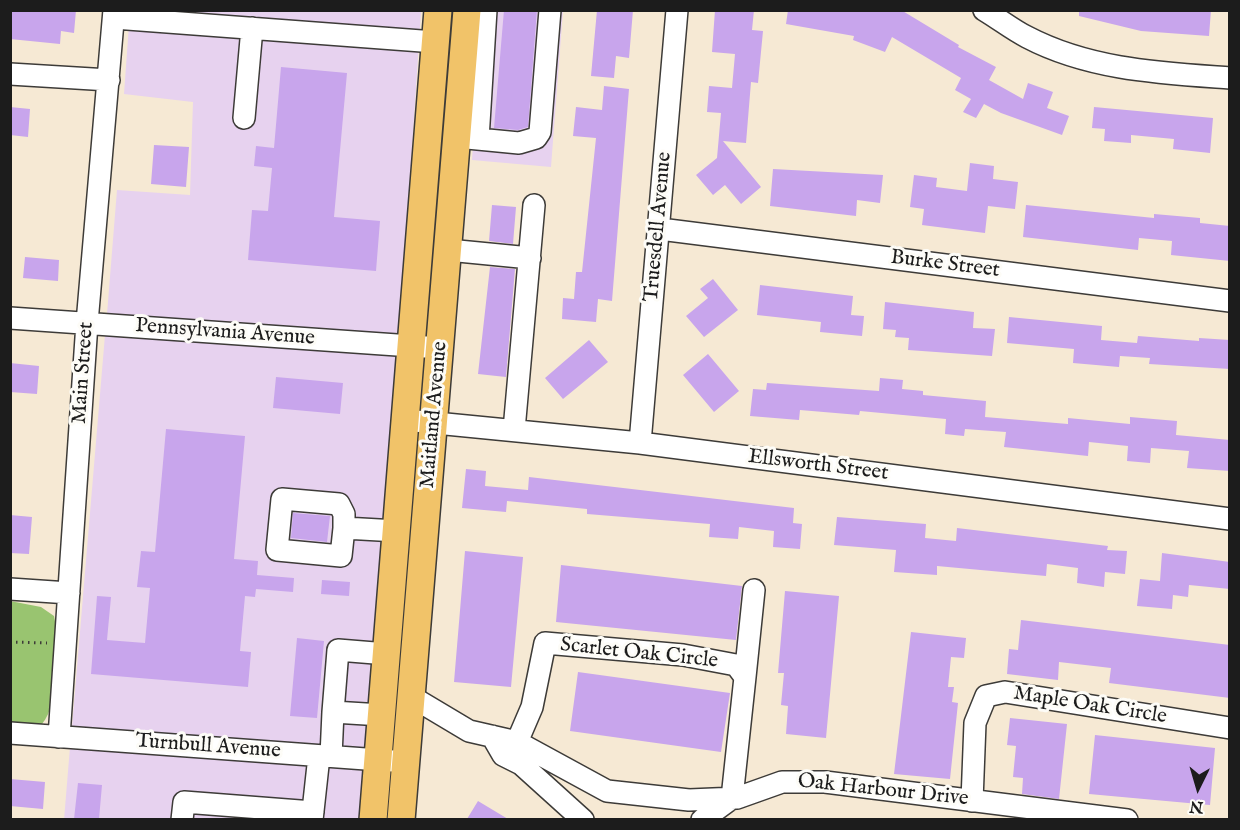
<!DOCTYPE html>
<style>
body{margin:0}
#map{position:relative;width:1240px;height:830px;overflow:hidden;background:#f6e9d4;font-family:"IM FELL English",serif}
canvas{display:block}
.frame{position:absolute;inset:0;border:12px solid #1c1c1c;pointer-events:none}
.north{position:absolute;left:1168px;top:758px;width:60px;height:60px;-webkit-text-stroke:4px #fdfcf7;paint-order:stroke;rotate:185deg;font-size:16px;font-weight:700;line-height:24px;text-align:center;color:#1c1c1c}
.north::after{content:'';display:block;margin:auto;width:21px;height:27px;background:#1c1c1c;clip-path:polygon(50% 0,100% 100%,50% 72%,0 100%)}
</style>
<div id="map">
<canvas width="1240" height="830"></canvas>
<div class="frame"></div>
<div class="north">N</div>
</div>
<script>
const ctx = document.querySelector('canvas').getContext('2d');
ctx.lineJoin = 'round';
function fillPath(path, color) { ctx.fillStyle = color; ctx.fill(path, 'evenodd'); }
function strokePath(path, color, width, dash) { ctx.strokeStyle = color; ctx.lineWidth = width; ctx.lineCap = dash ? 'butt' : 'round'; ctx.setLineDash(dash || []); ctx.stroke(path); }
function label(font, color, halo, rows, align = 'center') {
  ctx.font = font + ' "IM FELL English",serif'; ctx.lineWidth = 6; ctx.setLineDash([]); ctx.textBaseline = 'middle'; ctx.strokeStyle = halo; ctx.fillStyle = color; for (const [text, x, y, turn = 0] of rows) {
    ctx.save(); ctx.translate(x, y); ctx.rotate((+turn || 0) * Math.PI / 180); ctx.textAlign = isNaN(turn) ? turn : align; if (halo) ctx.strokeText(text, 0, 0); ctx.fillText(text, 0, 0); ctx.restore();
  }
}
fillPath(new Path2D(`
 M130,11h291l-21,324 -293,-21 10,-124 73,5 3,-93 -69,-8z
 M482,11h81l-12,156 -79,-7z
 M105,335l293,21 -30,392 -296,-21z
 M70,747l296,22 -4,50 -298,1z`), '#e7d2ef');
fillPath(new Path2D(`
 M10,601l31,6 13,9c6,28 6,86 -12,108l-11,3 -20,-1z`), '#99c470');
fillPath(new Path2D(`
 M10,10h66l-2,23 -13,-2 -1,13 -50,-5z
 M504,10h33l-9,117 -10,3 -24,-2z
 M597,10h36l-4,48 -13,-2 -2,22 -23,-2z
 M715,10h39l-2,20 11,1 -5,52 -7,-1 -5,61 -23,-2 38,46 -20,17 -16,-19 -12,10 -17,-20 21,-17 4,-45 -14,-1 2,-26 23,2 3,-34 -23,-2z
 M788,10h113l58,35 -1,2 38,20 -7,13 34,19 5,-16 25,9 -6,16 22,8 -7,19 -61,-22 -17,-9 -8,14 -13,-6 8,-13 -16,-9 6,-12 -69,-41 -7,15 -32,-12 1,-4 -68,-12z
 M1079,10h132l-2,26 -68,-5 -62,-15z
 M281,67l66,6 -13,144 46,4 -4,50 -128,-11 4,-50 16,1 4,-43 -18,-2 2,-20 18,2z
 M604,86l25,3 -17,212 -14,-2 -2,23 -34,-3 1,-21 11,1 2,-27h6l14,-134 -23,-2 3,-29 26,3z
 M10,107l20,2 -2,28 -18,-2z
 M1094,107l119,11 -3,35 -37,-4 1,-10 -43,-4v8l-27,-2 1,-12 -13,-1z
 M154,145l35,2 -3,40 -35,-3z
 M970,163l24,3 -1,13 25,3 -3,27 -27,-3 -3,27 -63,-8 2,-16 -14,-2 4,-32 23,3 -1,9 31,4z
 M773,169l110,6 -3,28 -23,-3 -1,16 -86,-10z
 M492,205l24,2 -3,37 -24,-3z
 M1026,205l128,13v-4l46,4v5l30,3v35l-59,-6 1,-14 -33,-3 -1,12 -115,-13z
 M25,257l34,3 -1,21 -35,-3z
 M490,267l25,2 -9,108 -28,-3z
 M713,279l25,31 -34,27 -18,-21 22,-18 -8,-9z
 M760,285l93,11 -2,19 13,1 -2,20 -42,-4 1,-10 -64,-7z
 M885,302l89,10 -1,16 22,1 -3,27 -84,-6 1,-12 -14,-1 1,-7 -13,-1z
 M1009,317l93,9 -1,14 36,3 1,-7 61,5v-3l31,2v29l-81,-5 1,-6 -30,-2 -1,11 -46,-4 1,-14 -67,-6z
 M589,340l19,22 -45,37 -18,-21z
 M708,354l31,37 -25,21 -31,-37z
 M10,363l29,3 -2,28 -27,-2z
 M276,377l67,6 -3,31 -67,-6z
 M880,378l23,2 -1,9 21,2v4l63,6 -1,16 83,7v-6l62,6v-7l47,4 -1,14 54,5v31l-43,-3 2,-17 -38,-3 -1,15 -23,-2 1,-15 -39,-4 -1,14 -84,-9 2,-15 -41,-3 -1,7 -19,-2 1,-15 -86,-8 -1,4 -59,-5 -1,10 -49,-4 3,-27 13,1 1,-7 112,8z
 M166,429l79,7 -11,123 24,2 -1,14 37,3 -1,14 -37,-3 -1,8 -10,-1 -5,55 11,1 -3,35 -157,-13 6,-78 14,1 -4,43 38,3 5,-55 -13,-1 4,-36 14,1z
 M466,469l20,2 -1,15 43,4 1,-13 265,31 -1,15 9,1 -2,25 -27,-2 1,-16 -35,-4 -1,12 -29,-2 1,-13 -123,-10v-5l-80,-8 -1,11 -44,-4z
 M293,513l37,3 -3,26 -36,-4z
 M10,515l22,2 -3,37 -19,-1z
 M837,517l89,7 -1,14 31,3 1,-13 151,18 -1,4 20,1 -2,23 -20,-2 -1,15 -27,-4 1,-15 -31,-4 -1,12 -109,-10v9l-43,-3 2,-22 -62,-5z
 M465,551l58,6 -12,130 -57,-5z
 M1162,553l68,9v27l-41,-4 -1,12 -15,-2 -1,14 -35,-3 3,-27 20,2z
 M561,565l181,21 -6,54 -180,-18z
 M322,580l28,2 -1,14 -28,-2z
 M785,591l54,5 -13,142 -40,-4 2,-28 -7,-1 3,-32h-6z
 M1021,620l209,25v53l-121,-15 2,-15 -52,-6 -1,18 -51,-6 2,-25 9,1z
 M911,632l55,6 -2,20 -13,-1 -3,30h6l-2,15 6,1 -8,76 -56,-5z
 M297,638l27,3 -7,77 -27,-2z
 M578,672l152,21 -9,59 -151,-21z
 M1010,718l57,6 -8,75 -37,-5 1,-16 -10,-1 3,-31 -9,-1z
 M1095,735l120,13 -5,57 -121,-11z
 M10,779l35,3 -2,27 -33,-3z
 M78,783l24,2 -3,34h-25z
 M478,801l30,18h-41z`), '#c8a5ec');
const minor = new Path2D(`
 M984,10c15,9 29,20 43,27 63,33 134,36 203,41
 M114,18l321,24
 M10,74l99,6
 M244,118l8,-90
 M457,137l62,6 17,-5 4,-6 10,-122
 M478,139l8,-129
 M660,229l570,72
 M448,250l82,8
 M10,318l430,30
 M405,420l235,23 590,76
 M514,430l20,-225
 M640,443l37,-433
 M344,528l-3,28 -64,-6 5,-51 57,5 5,10v14l53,3
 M10,589l59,4
 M745,677l9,-87
 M412,697l57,34 48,11 90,49 82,9 48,-2 45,-16h43l302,38
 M382,715l-49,-3 5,-62 49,4
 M10,733l383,28
 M492,736l11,19 18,9 62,56
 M59,737l28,-414 27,-313
 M517,742l15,-35 13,-64 138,12 53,10 9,12 -13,121 -30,22
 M331,756l2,-44
 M972,801l3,-78 11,-27 19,-4 225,36
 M182,820l2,-18 129,10
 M312,820l7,-64`);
const major = new Path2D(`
 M373,820l65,-810
 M401,820l66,-810`);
strokePath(minor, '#3d3b38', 24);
strokePath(major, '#3d3b38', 30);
strokePath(new Path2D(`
 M10,642l37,1`), '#3d3b38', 3, [1.5, 4.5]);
strokePath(minor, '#fff', 21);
strokePath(major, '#f1c369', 27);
label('21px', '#1c1c1c', '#fdfcf7', [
 ["Truesdell Avenue",659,227,-85],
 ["Burke Street",945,265,7],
 ["Pennsylvania Avenue",225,333,4],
 ["Main Street",84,373,-86],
 ["Maitland Avenue",435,415,-85],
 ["Ellsworth Street",818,466,7],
 ["Scarlet Oak Circle",639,654,6],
 ["Maple Oak Circle",1090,706,9],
 ["Turnbull Avenue",208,747,4],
 ["Oak Harbour Drive",883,791,6]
]);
</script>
